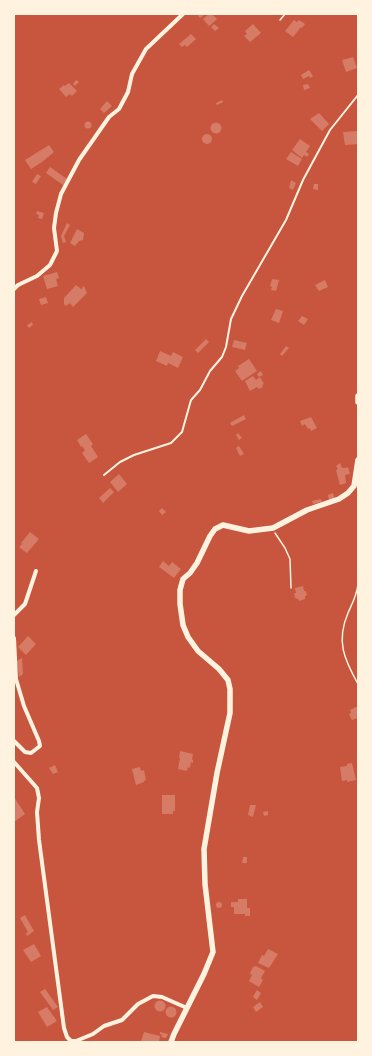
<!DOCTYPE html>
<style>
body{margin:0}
#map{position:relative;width:372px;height:1056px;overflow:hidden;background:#c8553d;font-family:"Noto Sans",sans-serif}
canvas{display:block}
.frame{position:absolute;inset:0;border:15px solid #fff3e0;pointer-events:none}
</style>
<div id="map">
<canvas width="372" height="1056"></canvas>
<div class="frame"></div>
</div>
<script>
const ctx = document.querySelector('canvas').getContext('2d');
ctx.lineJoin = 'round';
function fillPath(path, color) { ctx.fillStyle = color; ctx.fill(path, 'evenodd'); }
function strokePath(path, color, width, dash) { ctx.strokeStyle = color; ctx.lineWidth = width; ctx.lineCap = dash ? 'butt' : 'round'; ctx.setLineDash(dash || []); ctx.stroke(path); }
fillPath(new Path2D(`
 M197,14h8l-5,4z
 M209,14h3l5,5 -8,7 -6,-7z
 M294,20l3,2 2,-2 6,4 -3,4 -1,-1 -8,10 -8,-6z
 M214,24l5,4 -4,3 -4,-4z
 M253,24l8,9 -11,9 -6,-6 3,-2 -2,-3z
 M191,34l5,5 -9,8 -2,-2 -3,2 -3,-3z
 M353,57l4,11 -11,4 -4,-12z
 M309,70l4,6 -3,2 -1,-2 -6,3 -2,-4z
 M76,80l3,2 -4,4 -2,-2z
 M69,83l8,8 -5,5 -2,-2 -4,3 -7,-8 5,-4 1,1z
 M308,84l2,4 -6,2 -1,-5z
 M222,100l1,2 -6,3 -1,-2z
 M107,101l5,5 -8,7 -4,-4z
 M319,113l10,11 -7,7 -12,-12z
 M84.5 125a3.5 3.5 0 1 1 7 0a3.5 3.5 0 1 1-7 0Z
 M210.5 128a5.5 5.5 0 1 1 11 0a5.5 5.5 0 1 1-11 0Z
 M358,131v13l-13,1 -2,-13z
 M202 139a5 5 0 1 1 10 0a5 5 0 1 1-10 0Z
 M300,139l10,7 -4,6 3,2 -2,3 -3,-2 -2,3 -10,-8z
 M49,145l5,7 -12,10 -11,7 -6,-9z
 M291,152l11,7 -4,7 -12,-7z
 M50,167l17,12 -4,6 -17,-12z
 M37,174l4,2 -5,8 -4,-2z
 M291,180l5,3 -3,7 -4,-2z
 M314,184h4v6l-5,-1z
 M37,211l7,2 -2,6 -4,-1 1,-3 -3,-1z
 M67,223l3,2 -6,11 2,6 -3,1 -2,-7z
 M77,229l7,4 -1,7 -4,1 -4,5 -5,-3z
 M57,272l2,6 -3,1 2,7 -11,3 -4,-13z
 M272,279l7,1 -3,11 -5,-1 1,-3 -2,-1z
 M325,280l3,7 -9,4 -4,-6z
 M76,285l5,4 3,-3 3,7 -14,14 -3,-4 -4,3 -2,-2v-6z
 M46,297l2,6 -7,2 -2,-6z
 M276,309l7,2 -4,12 -8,-3z
 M302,316l6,3 -4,6 -6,-4z
 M32,322l1,3 -4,3 -2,-3z
 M206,339l3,3 -11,11 -3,-3z
 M234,340l13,3 -2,7 -13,-3z
 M286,346l3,2 -7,8 -2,-2z
 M160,351l11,5 2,-4 10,5 -5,11 -10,-5 -1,3 -11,-5z
 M249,359l8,12 -15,10 -7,-10 4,-3 -1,-2z
 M261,371l2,4 -4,2 -2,-3z
 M253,376l3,4 4,-3 4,7 -2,1 1,2 -4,2 -2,-2 -7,4 -5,-10z
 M244,415l2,4 -14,7 -2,-3z
 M311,417l6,11 -6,3 -1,-3 -2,1 -3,-5 -3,2 -2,-5z
 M238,433l4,5 -3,2 -3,-5z
 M86,434l7,10 -2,2 7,11 -9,6 -7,-10 3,-3 -3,-4 -1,1 -4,-7z
 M239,446l5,8 -4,2 -4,-8z
 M340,463l2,5h3l3,-1 2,7 -5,1 1,8 -6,2 -4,-15 2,-1 -2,-3z
 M119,474l8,10 -9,8 -8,-10z
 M110,488l4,4 -11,11 -4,-5z
 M333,493l2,6 -6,1 -1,-5z
 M321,499l1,3 -9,2 -1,-3z
 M162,508l4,4 -4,3 -3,-4z
 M30,532l9,7 -12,14 -8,-6 3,-3 -1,-1z
 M163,561l6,5 3,-4 9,7 -7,9 -15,-11z
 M303,586l1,5h2l1,4 -2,1v3l-6,2 -1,-2 -3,-1 -1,-5h2l-1,-5z
 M28,636l8,8 -10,11 -8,-8z
 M22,658l1,16 -4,3 -2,-16z
 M358,706v12l-6,2 -3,-6 2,-1 -1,-3z
 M180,751l13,3 -1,6h1v3l-2,-1 -1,6 -2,-1 -1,4 -9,-2 2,-11h-1z
 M352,763l4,17 -9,2v-2l-5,1 -2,-14 7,-1v-2z
 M55,765l3,7 -5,2 -4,-6z
 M140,767l1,4 3,-1 2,10 -2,1v1l-8,3 -4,-16z
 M162,795h13v16h-2v3h-11z
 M14,797l11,17 -11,8z
 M250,805h6l-3,12 -5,-2z
 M268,811v4l-4,1 -1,-4z
 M243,857h4v6h-5z
 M238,899h9v9h3v8h-5v-2h-11v-7h-3v-5h7z
 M216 905a3 3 0 1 1 6 0a3 3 0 1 1-6 0Z
 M25,915l9,16 -7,5 -1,-3 2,-1 -8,-14z
 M34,944l7,12 -10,6 -8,-12z
 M268,949l10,5 -9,14 -11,-5 4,-8 2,1z
 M256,966l9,5 -4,7 2,2 -4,7 -10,-6 3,-6 -2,-2 3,-6z
 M45,989l13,18 -5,3 -13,-18z
 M257,990l4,3 -4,7 -4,-3z
 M154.5 1006a5.5 5.5 0 1 1 11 0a5.5 5.5 0 1 1-11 0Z
 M260,1002l3,5 -7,5 -3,-5z
 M165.5 1012a5.5 5.5 0 1 1 11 0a5.5 5.5 0 1 1-11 0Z
 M47,1007l10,14 -10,6 -9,-15z
 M144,1032l16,4 -1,6h-16l-2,-1z
 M160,1032l8,2 -2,4 -5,-1 1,-2 -2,-1z`), '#d67c66');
strokePath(new Path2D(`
 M280,20l5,-6
 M275,533l10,15 5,11 1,29
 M358,584c-1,11 -6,20 -10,29 -12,28 -4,46 10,71`), '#fff3e0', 1.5);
strokePath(new Path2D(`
 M104,475l16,-13 14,-7 37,-12 11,-11 9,-32 9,-10 10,-19 12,-14 4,-10 5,-28 11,-23 44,-76 17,-40 27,-50 28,-35`), '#fff3e0', 2);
strokePath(new Path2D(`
 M14,289l4,-4 19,-9 13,-11 7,-14 -3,-23 2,-15 5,-19 18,-34 30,-43 10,-8 9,-17 4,-18 14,-25 37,-35
 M14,615l11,-11 11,-33
 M14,638l2,41 8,27 15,35 1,5 -9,7 -6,-1 -11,-11
 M14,762l23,26 2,10 -2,14 2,28 25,188 3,9 4,4h5l17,-7 11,-8 18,-6 16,-16 15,-8 9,1 25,11`), '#fff3e0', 4);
strokePath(new Path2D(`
 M358,396v6
 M171,1042l3,-8 30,-60 9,-22 -8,-68 -1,-35 13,-76 13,-60v-24l-2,-9 -9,-11 -21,-18 -10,-14 -5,-12 -3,-21v-14l3,-11 7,-6 7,-10 13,-27 5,-7 8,-4 26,6 24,-3 34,-18 32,-11 9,-6 6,-7 4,-26`), '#fff3e0', 5.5);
</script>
